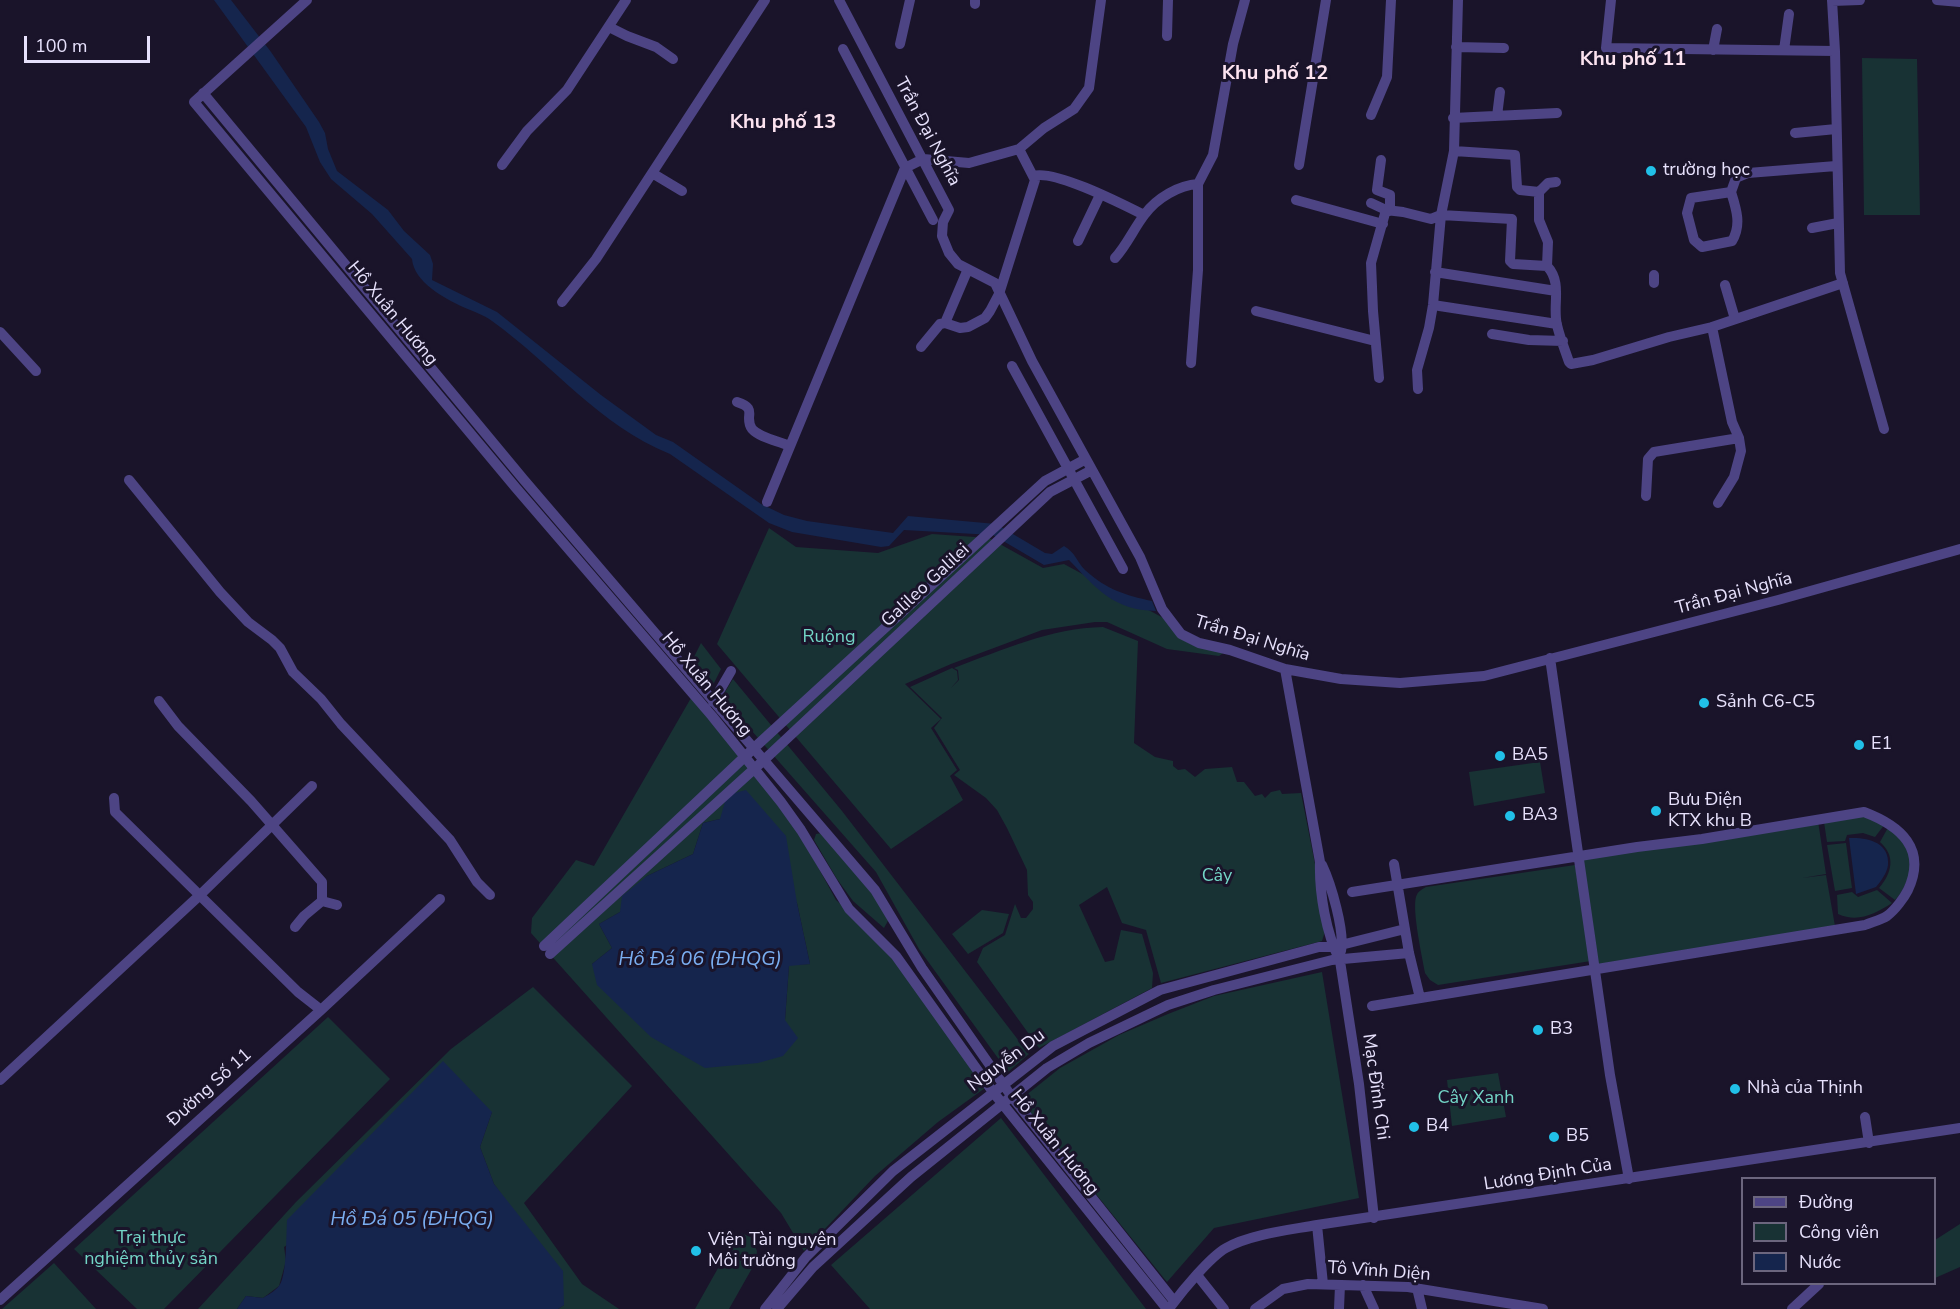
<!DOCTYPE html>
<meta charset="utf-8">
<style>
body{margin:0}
#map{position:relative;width:1960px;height:1309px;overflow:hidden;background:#1a142a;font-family:"Nunito Sans",sans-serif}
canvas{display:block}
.legend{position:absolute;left:1741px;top:1177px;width:195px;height:108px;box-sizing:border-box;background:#1a142a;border:2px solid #6c667e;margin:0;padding:8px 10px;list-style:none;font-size:18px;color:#e7e1fc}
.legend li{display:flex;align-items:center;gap:12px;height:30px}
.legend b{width:30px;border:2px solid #6c667e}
.scale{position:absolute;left:24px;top:36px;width:126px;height:27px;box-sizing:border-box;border:3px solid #e7e1fc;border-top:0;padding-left:8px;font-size:18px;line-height:21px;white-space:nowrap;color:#e7e1fc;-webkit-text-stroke:4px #1a142a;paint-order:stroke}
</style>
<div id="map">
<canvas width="1960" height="1309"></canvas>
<ul class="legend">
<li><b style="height:8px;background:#4d4484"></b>Đường</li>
<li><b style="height:16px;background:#183234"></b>Công viên</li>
<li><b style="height:16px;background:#15254d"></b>Nước</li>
</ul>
<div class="scale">100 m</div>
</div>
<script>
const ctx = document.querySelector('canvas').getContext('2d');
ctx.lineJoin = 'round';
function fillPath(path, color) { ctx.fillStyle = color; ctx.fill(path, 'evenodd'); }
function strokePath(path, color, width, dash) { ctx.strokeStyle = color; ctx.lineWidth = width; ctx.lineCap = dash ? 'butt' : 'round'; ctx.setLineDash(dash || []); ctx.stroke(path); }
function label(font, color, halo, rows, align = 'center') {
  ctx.font = font + ' "Nunito Sans",sans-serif'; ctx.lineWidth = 6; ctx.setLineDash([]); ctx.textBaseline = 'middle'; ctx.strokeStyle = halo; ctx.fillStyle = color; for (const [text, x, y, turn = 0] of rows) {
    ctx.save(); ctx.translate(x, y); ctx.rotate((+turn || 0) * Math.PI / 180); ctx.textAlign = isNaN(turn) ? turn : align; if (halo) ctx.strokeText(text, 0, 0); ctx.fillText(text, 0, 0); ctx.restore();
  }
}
fillPath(new Path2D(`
 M1862,58l55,1 3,156h-56z
 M769,528l27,19 82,6 54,-19 57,4 54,30 21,-4 103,56c20,29 26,26 59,31l-7,5 -52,-7 -60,-27h-12l-53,8 -91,34 -46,20 36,35 -10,9 26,42 -7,6 13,24 -72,49 -174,-205z
 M1103,627l35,14 -4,102 21,14 18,4v5l5,4 7,-1 10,8 10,-8 27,-2 5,15h7l11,14 7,-2 3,4 6,-6 9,-2 2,4 19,-1 26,132 -5,16 -161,42 -15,-53 -24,-7 -15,-36 -28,18 26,57 9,-2 7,-30 21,4 11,39 -1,15 -113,60 -62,-86 6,-14 22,-13 10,-31 6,14h5l7,-9v-7l-5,-7 -1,-25 -20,-42 -10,-18 -11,-12 -32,-23 6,-5 -26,-42 8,-10 -32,-31 42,-19 5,3 1,9 -7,8 8,-8 -1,-10 -4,-2c48,-18 97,-40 149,-41z
 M701,643l20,26 -10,20 -21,-24z
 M733,679l109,132 187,243 -21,18 -89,-123 -43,-77 -154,-175z
 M691,698l63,75 47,63 35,64 52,47 97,141 -47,34 -63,54 -71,75 -23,-38 -250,-280 1,-15 44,-58 18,6zM720,819l77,84 13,61 -21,1 -4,55 -193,-56 20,-16 -13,-24 21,-12 27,-36 46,-22 10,-31z
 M1540,762l5,31 -71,13 -5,-34z
 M1867,815l18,9 -10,13 -12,-4 -16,2 -2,6 -18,1 -3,-20z
 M1818,821l8,53 -24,4 24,-3 9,51 -241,42 -14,-113z
 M1890,824c5,7 14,15 18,23 9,15 -2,42 -13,53l-16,-12c13,-15 17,-32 1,-46z
 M822,833l34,36 33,50 -5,9 -31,-27 -16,-22 -23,-39 2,-6z
 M1846,843l6,45 -17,3 -8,-46z
 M1575,865l16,96 -153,24 -8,-5 -5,-7c-3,-17 -13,-62 -9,-76 2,-6 5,-7 10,-10z
 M1877,890l15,13c-17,11 -34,20 -54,11l-1,-19 15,-3 6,5z
 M982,910l27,4 -6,19 -35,21 -16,-20z
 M1322,972l37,226 -145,30 -47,54 -147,-182 40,-32 59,-33 49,-21 46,-18z
 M533,987l99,99 -108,117 58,81 37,25h-61l6,-4 -58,-104 -12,-17 -14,-37 12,-35 -208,135 2,14 -7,25 -16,12 -17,-2 -9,13h-39l98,-107 155,-153z
 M328,1017l62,62 -226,230h-27l-63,-60z
 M1498,1073l8,44 -54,9 -5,-46z
 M1001,1118l145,191h-276l-39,-44z
 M1960,1224v43l-25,11v-38z
 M741,1233l10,4 6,14 -2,12 -26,46h-34l40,-71z
 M54,1263l42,46h-94z`), '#183234');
fillPath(new Path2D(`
 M214,0h17l40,52 48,70 6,11 3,16 9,22 51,39 16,21 26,24 3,9 -1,16 65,32 104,83 55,40 17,7 88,62 23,11 23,6 86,12 15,-17 88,8 49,29 7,1 12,-8c11,6 13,16 21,24 22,20 40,25 67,31l4,10c-43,-1 -59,-22 -87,-51l-25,5 -51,-30 -89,-5 -15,16 -8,1 -89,-15 -23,-9 -99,-69c-70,-28 -118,-90 -178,-133 -8,-6 -20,-10 -29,-14 -19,-9 -49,-25 -51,-48l-40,-45 -41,-35 -11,-17 -14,-35z
 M746,790l40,46 11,67 13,61 -21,2 -4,54 13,18 -15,18 -25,7 -53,5 -54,-31 -54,-52 -5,-21 20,-16 -13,-24 21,-12 2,-16 25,-20 46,-22 10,-31 17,-4 7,-24z
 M1849,838c18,-1 41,4 39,27 -1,8 -7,16 -12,22l-20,7z
 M443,1061l49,51 -12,35 14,37 69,87 1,34 -6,4h-321l9,-13 17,2c5,-3 12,-7 16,-12 8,-10 7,-50 8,-66z`), '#15254d');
strokePath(new Path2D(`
 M307,0l-113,102 322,386 196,228 69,86 20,28 48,79 47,47 97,136 174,217
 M839,0l110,210 -6,12 -1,14 7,17 9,11 37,19 37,78 108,196 22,52 19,25 18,9 31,7 55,19 56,10 59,4 84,-7 294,-76 182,-51
 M1611,0l-5,48 229,3
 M1832,0l3,51 5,222 44,156
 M1937,0l23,2
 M1832,1l28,-1
 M975,4v-4
 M609,27l18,9 29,11 17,12
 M1167,36l1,-36
 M900,44l10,-44
 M1456,47l48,1
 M843,49l90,171
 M1713,50l4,-21
 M1784,50l5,-36
 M203,93l321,387 351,410 47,78 90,129 162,204
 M1371,115l16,-38 4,-77
 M1497,116l3,-24
 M1453,118l104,-5
 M1795,133l41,-4
 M1454,151l61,4 2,32 3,3 19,2v28l9,22 -1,24c16,17 5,39 10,59 3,13 8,25 12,37l2,2 22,-4 76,-23 43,-10 131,-44
 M1381,160l-4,30 13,5v16
 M502,165l25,-34 40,-41 59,-90
 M1299,165l27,-165
 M652,173l30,18
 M1033,176c21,-7 89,28 111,39
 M1539,192l9,-9 8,-1
 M1731,192c5,16 11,33 1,49l-30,6 -8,-7 -7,-27 4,-15 40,-6 5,-14 12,-5 88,-7
 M1296,200l87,24
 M1371,203l15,7 17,2 28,7 10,-4 13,-64 4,-151
 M1812,228l26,-5
 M1078,241l22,-46
 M1115,258c12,-13 19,-30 30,-44 12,-16 34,-29 53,-30
 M1435,272l121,19
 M1654,275v8
 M1725,285l10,34
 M562,302l34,-43 169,-259
 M1433,305l124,19
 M1256,311l119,30
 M945,323l23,-54
 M1712,327l20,95 7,16 2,13 -7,26 -16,26
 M0,332l36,39
 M1492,334l37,6 34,1
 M921,347l19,-23 5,-1 15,5 8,-1 17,-9 5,-7 9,-17 36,-114 -16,-31
 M1191,363l7,-93v-86l15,-29 20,-111 12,-44
 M1012,366l111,203
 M1379,378l-6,-67 -2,-48 15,-53
 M1418,389l-1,-19 12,-42 4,-23 8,-90 71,4 -2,42 3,3 34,2
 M737,402c22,7 6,14 15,27 8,9 27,12 37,17
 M129,480l91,112 28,30 24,18 8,8 13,24 28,27 20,25 109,116 27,42 13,13
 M1646,496l2,-37 6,-7 85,-14
 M767,502l138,-334 18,-9 46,4 50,-14 25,-21 30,-19 15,-21 12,-88
 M1550,658l60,417 19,104
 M1285,669l35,193c-1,31 6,71 20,99l19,123 15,134
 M159,701l19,25 73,75 71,81v19l15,4
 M713,702l18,-31
 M114,798l1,14 183,180 23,18
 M1394,864l15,89 11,45
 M1322,865c9,19 23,66 19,86
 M1352,892l285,-45 65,-8 162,-27c37,14 63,37 44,78 -4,8 -13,20 -21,26 -6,4 -15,6 -22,9l-493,81
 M295,927l9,-11 18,-15
 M544,946l210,-198 291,-267 41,-22
 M550,954l214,-194 286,-268 42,-22
 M0,1080l200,-185 112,-109
 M1865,1117l4,26
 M1317,1225l6,59
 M1197,1275l27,34
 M1363,1285l11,24
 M1417,1288l5,21
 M0,1300l321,-290 119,-111
 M1171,1306c12,-16 39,-49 55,-58 24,-14 64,-18 91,-23l643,-97
 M765,1309l41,-52 87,-86 160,-125 107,-56 159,-43h14l72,-18
 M777,1309l36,-42 98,-90 136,-109 42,-25 79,-38 46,-15 118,-30 77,-7
 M1255,1309l28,-20 25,-5 100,3 135,22
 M1339,1309l1,-24
 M1792,1309l27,-25`), '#4d4484', 10);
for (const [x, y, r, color] of [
 [1651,171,6,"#21c0e8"],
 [1704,703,6,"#21c0e8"],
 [1859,745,6,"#21c0e8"],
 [1500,756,6,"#21c0e8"],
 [1656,811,6,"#21c0e8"],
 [1510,816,6,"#21c0e8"],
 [1538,1030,6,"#21c0e8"],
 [1735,1089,6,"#21c0e8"],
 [1414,1127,6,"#21c0e8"],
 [1554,1137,6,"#21c0e8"],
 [696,1251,6,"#21c0e8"]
]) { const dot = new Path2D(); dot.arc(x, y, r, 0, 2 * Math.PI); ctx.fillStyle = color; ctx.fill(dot); strokePath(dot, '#1a142a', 2); }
label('18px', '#e7e1fc', '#1a142a', [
 ["Trần Đại Nghĩa",927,132,62],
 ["Hồ Xuân Hương",392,314,50],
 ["Galileo Galilei",926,586,-43],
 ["Trần Đại Nghĩa",1734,594,-15],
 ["Trần Đại Nghĩa",1252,639,17],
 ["Hồ Xuân Hương",706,685,50],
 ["Nguyễn Du",1007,1061,-37],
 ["Mạc Đĩnh Chi",1375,1087,82],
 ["Đường Số 11",210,1088,-42],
 ["Hồ Xuân Hương",1054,1143,51],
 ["Lương Định Của",1548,1175,-9],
 ["Tô Vĩnh Diện",1379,1272,4]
]);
label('18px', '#e7e1fc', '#1a142a', [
 ["trường học",1663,171],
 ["Sảnh C6-C5",1716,703],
 ["E1",1871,745],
 ["BA5",1512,756],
 ["Bưu Điện",1668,801],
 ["KTX khu B",1668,822],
 ["BA3",1522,816],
 ["B3",1550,1030],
 ["Nhà của Thịnh",1747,1089],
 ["B4",1426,1127],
 ["B5",1566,1137],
 ["Viện Tài nguyên",708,1241],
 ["Môi trường",708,1262]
], 'left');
label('18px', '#73d6c7', '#1a142a', [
 ["Ruộng",829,638],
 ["Cây",1217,877],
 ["Cây Xanh",1476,1099],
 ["Trại thực",151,1239],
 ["nghiệm thủy sản",151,1260]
]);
label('bold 20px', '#fce3f0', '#1a142a', [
 ["Khu phố 11",1633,60],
 ["Khu phố 12",1275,74],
 ["Khu phố 13",783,123]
]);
label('italic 20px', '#7aaef1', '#1a142a', [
 ["Hồ Đá 06 (ĐHQG)",700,960],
 ["Hồ Đá 05 (ĐHQG)",412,1220]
]);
</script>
